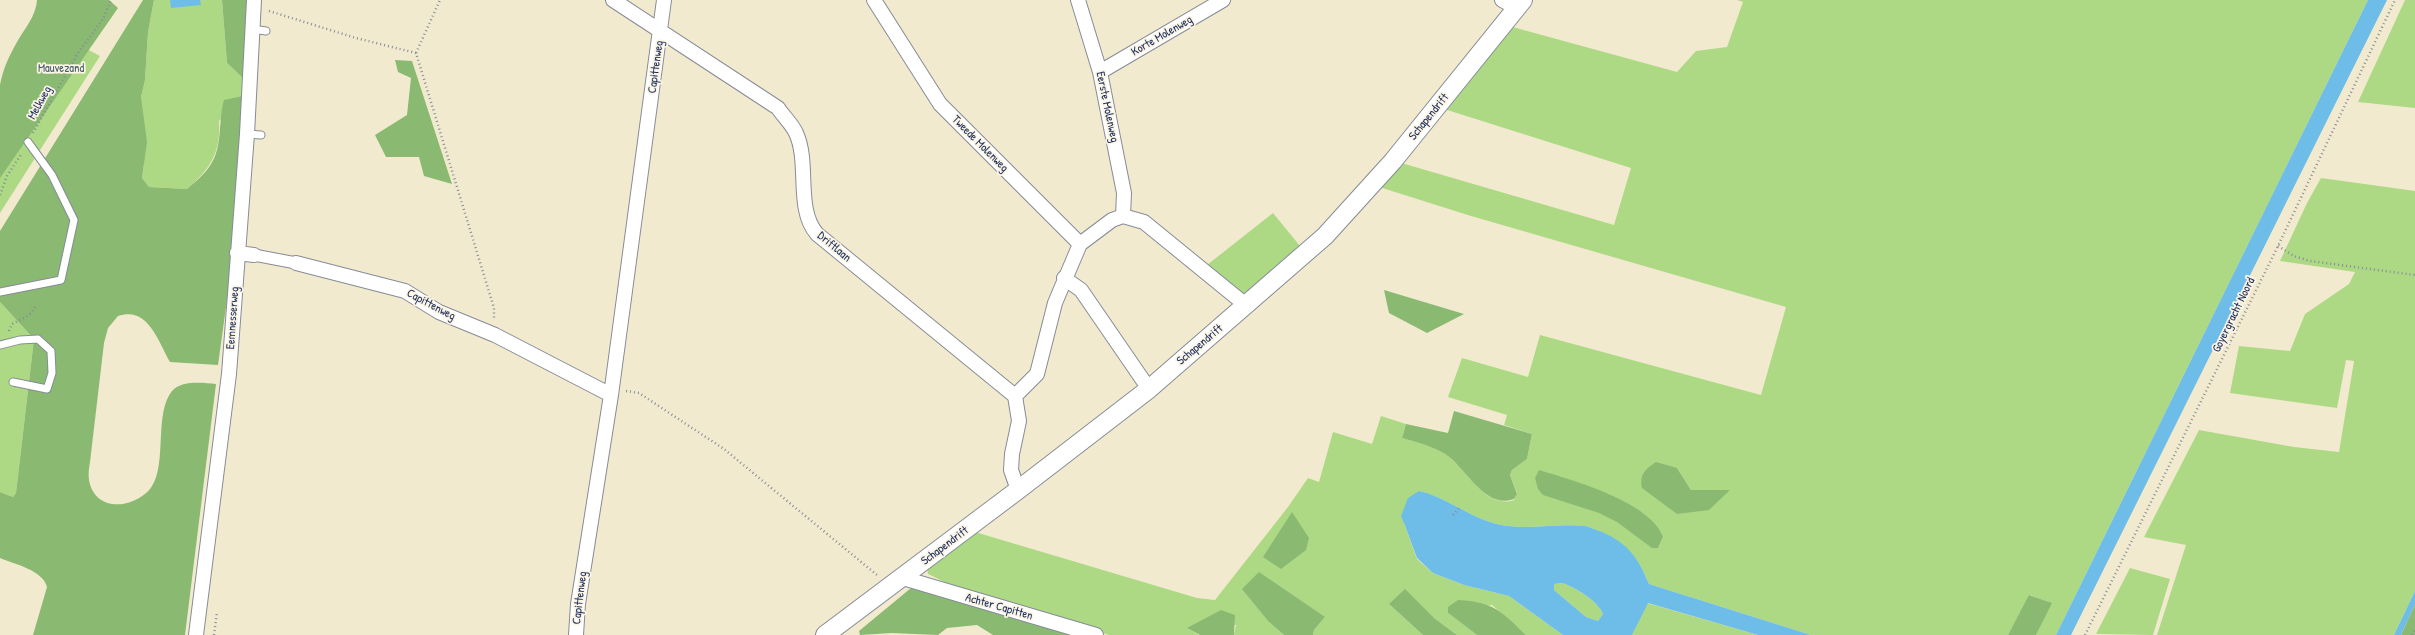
<!DOCTYPE html>
<style>
body{margin:0}
canvas{display:block;background:#f2eacf}
</style>
<canvas width="2415" height="635"></canvas>
<script>
const ctx = document.querySelector('canvas').getContext('2d');
ctx.lineJoin = 'round';
function fillPath(path, color) { ctx.fillStyle = color; ctx.fill(path, 'evenodd'); }
function strokePath(path, color, width, dash) { ctx.strokeStyle = color; ctx.lineWidth = width; ctx.lineCap = dash ? 'butt' : 'round'; ctx.setLineDash(dash || []); ctx.stroke(path); }
function label(font, color, halo, rows, align = 'center') {
  ctx.font = font + ' "Patrick Hand",sans-serif'; ctx.lineWidth = 3.5; ctx.setLineDash([]); ctx.textBaseline = 'middle'; ctx.strokeStyle = halo; ctx.fillStyle = color; for (const [text, x, y, turn = 0] of rows) {
    ctx.save(); ctx.translate(x, y); ctx.rotate((+turn || 0) * Math.PI / 180); ctx.textAlign = isNaN(turn) ? turn : align; if (halo) ctx.strokeText(text, 0, 0); ctx.fillText(text, 0, 0); ctx.restore();
  }
}
fillPath(new Path2D(`
 M154,0h68l5,63 16,15v18l-24,25c2,32 -9,48 -32,68l-38,-2 -7,-9 2,-14 -3,-67 4,-17 3,-48z
 M1737,0h631l-312,635h-20l15,-32 -21,-8 -22,40h-197l-162,-51c-10,-25 -22,-41 -48,-52 -5,-2 -11,-5 -17,-6 -29,-3 -58,5 -87,-2 -29,-7 -50,-27 -78,-33l-15,32 13,36 16,14 31,12 45,11 54,39h-37l-34,-30 -44,8 29,22h-20l-23,-17 -45,-14 34,31h-110l1,-5 11,-13 -56,5 15,13h-50l2,-10 -49,3 12,7h-90l-150,-46 -31,-15 -1,-6 48,-36 222,66 18,2 73,-93 20,-29 11,4 14,-50 39,12 9,-28 25,8 -4,14c15,4 30,8 43,16 21,13 39,56 69,46l3,-7 -7,-18 2,-5 15,-11 5,-25 -28,-9 3,-10 -59,-18 14,-39 66,19 12,-42 221,60 25,-88 -315,-91 -95,-30 22,-24 216,63 17,-57 -187,-59 65,-83 168,46 19,-21 31,-4 16,-45zM1677,468l14,22h39l-67,14zM1544,495l105,23 14,19 -5,11c-17,-7 -27,-18 -42,-27 -22,-13 -48,-20 -72,-26z
 M2405,0h10v108l-57,-6z
 M53,31l47,25 -100,157v-97z
 M2321,178l94,13v400l-21,44h-237l29,-90 -42,-8 55,-107 95,17 45,5 15,-91 -8,-1 -9,48 -107,-15 9,-47 51,5 15,-37 44,-30 6,-12 -75,-11 27,-58z
 M1273,213l27,33 -49,46 -13,2 -31,-29z
 M0,302l34,37 -18,154 -3,4 -13,-5z
 M2130,568l40,11 -17,56 -57,-1z
 M1562,583c13,4 36,18 41,31l-5,7 -12,-4 -32,-27v-6z
 M1647,603l111,32h-126z`), '#add985');
fillPath(new Path2D(`
 M37,0h72l9,8 -118,170v-93c3,-16 9,-29 17,-43 8,-14 19,-26 20,-42z
 M143,0h11l-6,32 -3,48 -4,17 6,45 -5,36 7,9 38,2c8,-7 18,-15 24,-25 12,-18 7,-44 13,-64l19,-4 -2,102 -23,167 -48,-3c-12,-21 -22,-56 -52,-46l-10,12 -4,15 -14,119c-1,5 -2,12 -1,18 4,23 25,29 44,21 7,-3 15,-8 19,-15 15,-23 2,-73 20,-95 10,-11 31,-8 44,-7l-31,251h-152l14,-48c-4,-17 -33,-23 -47,-29v-66l13,5 3,-4 18,-154 -34,-37v-71z
 M222,0h27l-6,78 -16,-15z
 M395,60l17,1 40,123 -28,-8 -5,-19h-33l-11,-22 32,-20 4,-37 -13,-6z
 M1384,290l80,24 -37,19 -38,-20z
 M1454,411l78,23 -5,25 -15,11 -2,5 7,19 -3,5c-30,11 -48,-32 -69,-45 -13,-8 -29,-12 -43,-16l4,-14 42,9z
 M1656,462l21,6 14,22h39l-21,20 -32,4 -35,-26c-3,-14 4,-19 14,-26z
 M1539,470c33,10 112,32 124,67l-5,11h-6l-35,-26 -18,-9 -56,-18 -5,-6 -3,-11z
 M1292,512l17,26 -3,12 -25,19 -18,-12z
 M1259,572l66,45 -11,13 -1,5h-29l-15,-13 -27,-33z
 M911,588l166,47h-84l-16,-10 -30,3 -9,7 -46,-2 -32,2 -1,-4z
 M1405,589l29,29 23,17h-34l-34,-31z
 M2029,595l23,8 -16,32h-28z
 M1458,600c36,2 43,11 68,35h-49l-29,-22v-6z
 M2415,604v31h-14z
 M1221,610l14,5 -1,20h-34l-13,-7z`), '#8ab972');
fillPath(new Path2D(`
 M170,0h30l1,5 -30,3z
 M2368,0h19l-316,635h-15z
 M1419,491c28,6 49,26 78,33 29,7 58,-1 88,2 5,1 11,4 17,6 27,12 36,26 47,52l162,51h-53l-110,-32 -16,32h-69l-54,-39 -45,-11 -31,-12 -16,-15 -13,-35 -3,-7 7,-18zM1562,583c13,4 36,18 41,31l-5,7 -12,-4 -32,-27v-6z
 M2415,591v13l-14,31h-7z`), '#6dbde8');
const service = new Path2D(`
 M252,29l14,2
 M247,134l14,1
 M0,292l61,-12 13,-60 -22,-45 -24,-33
 M0,345l20,-5 18,-1 13,12 1,22 -5,16 -34,-7`);
const pedestrian = new Path2D(`
 M254,255l42,8`);
const minor = new Path2D(`
 M613,0l165,108c5,8 14,16 18,25 14,30 -1,76 21,101l198,162 4,25 -7,33 -1,16 7,20
 M874,0l66,104 140,140 -25,59 -18,71 -22,22
 M1078,0l22,72 24,121 -1,23 21,6 103,84
 M1502,0l15,8
 M1100,72l123,-72
 M1080,244l32,-24 11,-4
 M237,253l17,2
 M296,263l109,28 34,21 56,23 116,60
 M1064,278l17,12 68,99
 M903,578l193,57
 M196,635l33,-261 18,-240 7,-134
 M576,635l2,-31 33,-209 53,-395`);
const tertiary = new Path2D(`
 M825,635l193,-145 131,-101 176,-153 68,-75 130,-161`);
strokePath(service, '#868c96', 9);
strokePath(pedestrian, '#868c96', 13);
strokePath(minor, '#868c96', 16);
strokePath(tertiary, '#868c96', 20);
strokePath(new Path2D(`
 M269,11l87,27 60,15 78,255v10
 M416,53l24,-53
 M33,133l45,-80 25,-34 8,-19
 M0,195l7,-19 15,-23
 M2278,246l16,10 16,5 105,14
 M9,331l3,-7 17,-9 8,-10
 M626,391l13,2 85,56 153,126
 M1453,515l7,-8
 M214,635l3,-23
 M2085,635l193,-389 117,-246
 M2412,635l3,-5`), '#868c96', 2.5, [1, 3]);
strokePath(service, '#fff', 7);
strokePath(pedestrian, '#fff', 11);
strokePath(minor, '#fff', 14);
strokePath(tertiary, '#fff', 18);
label('12px', '#1b2f5e', '#fcf5e5', [
 ["Korte Molenweg",1162,36,-30],
 ["Capittenweg",656,67,-82],
 ["Melkweg",40,103,-61],
 ["Eerste Molenweg",1107,107,78],
 ["Schapendrift",1429,117,-51],
 ["Tweede Molenweg",980,144,45],
 ["Driftlaan",834,247,40],
 ["Capittenweg",431,305,28],
 ["Goyergracht Noord",2234,315,-64],
 ["Eemnesserweg",233,318,-86],
 ["Schapendrift",1200,345,-40],
 ["Schapendrift",945,546,-37],
 ["Capittenweg",580,598,-83],
 ["Achter Capitten",999,607,16]
]);
label('12px', '#405a68', '#fcf5e5', [
 ["Mauvezand",61,69]
]);
</script>
